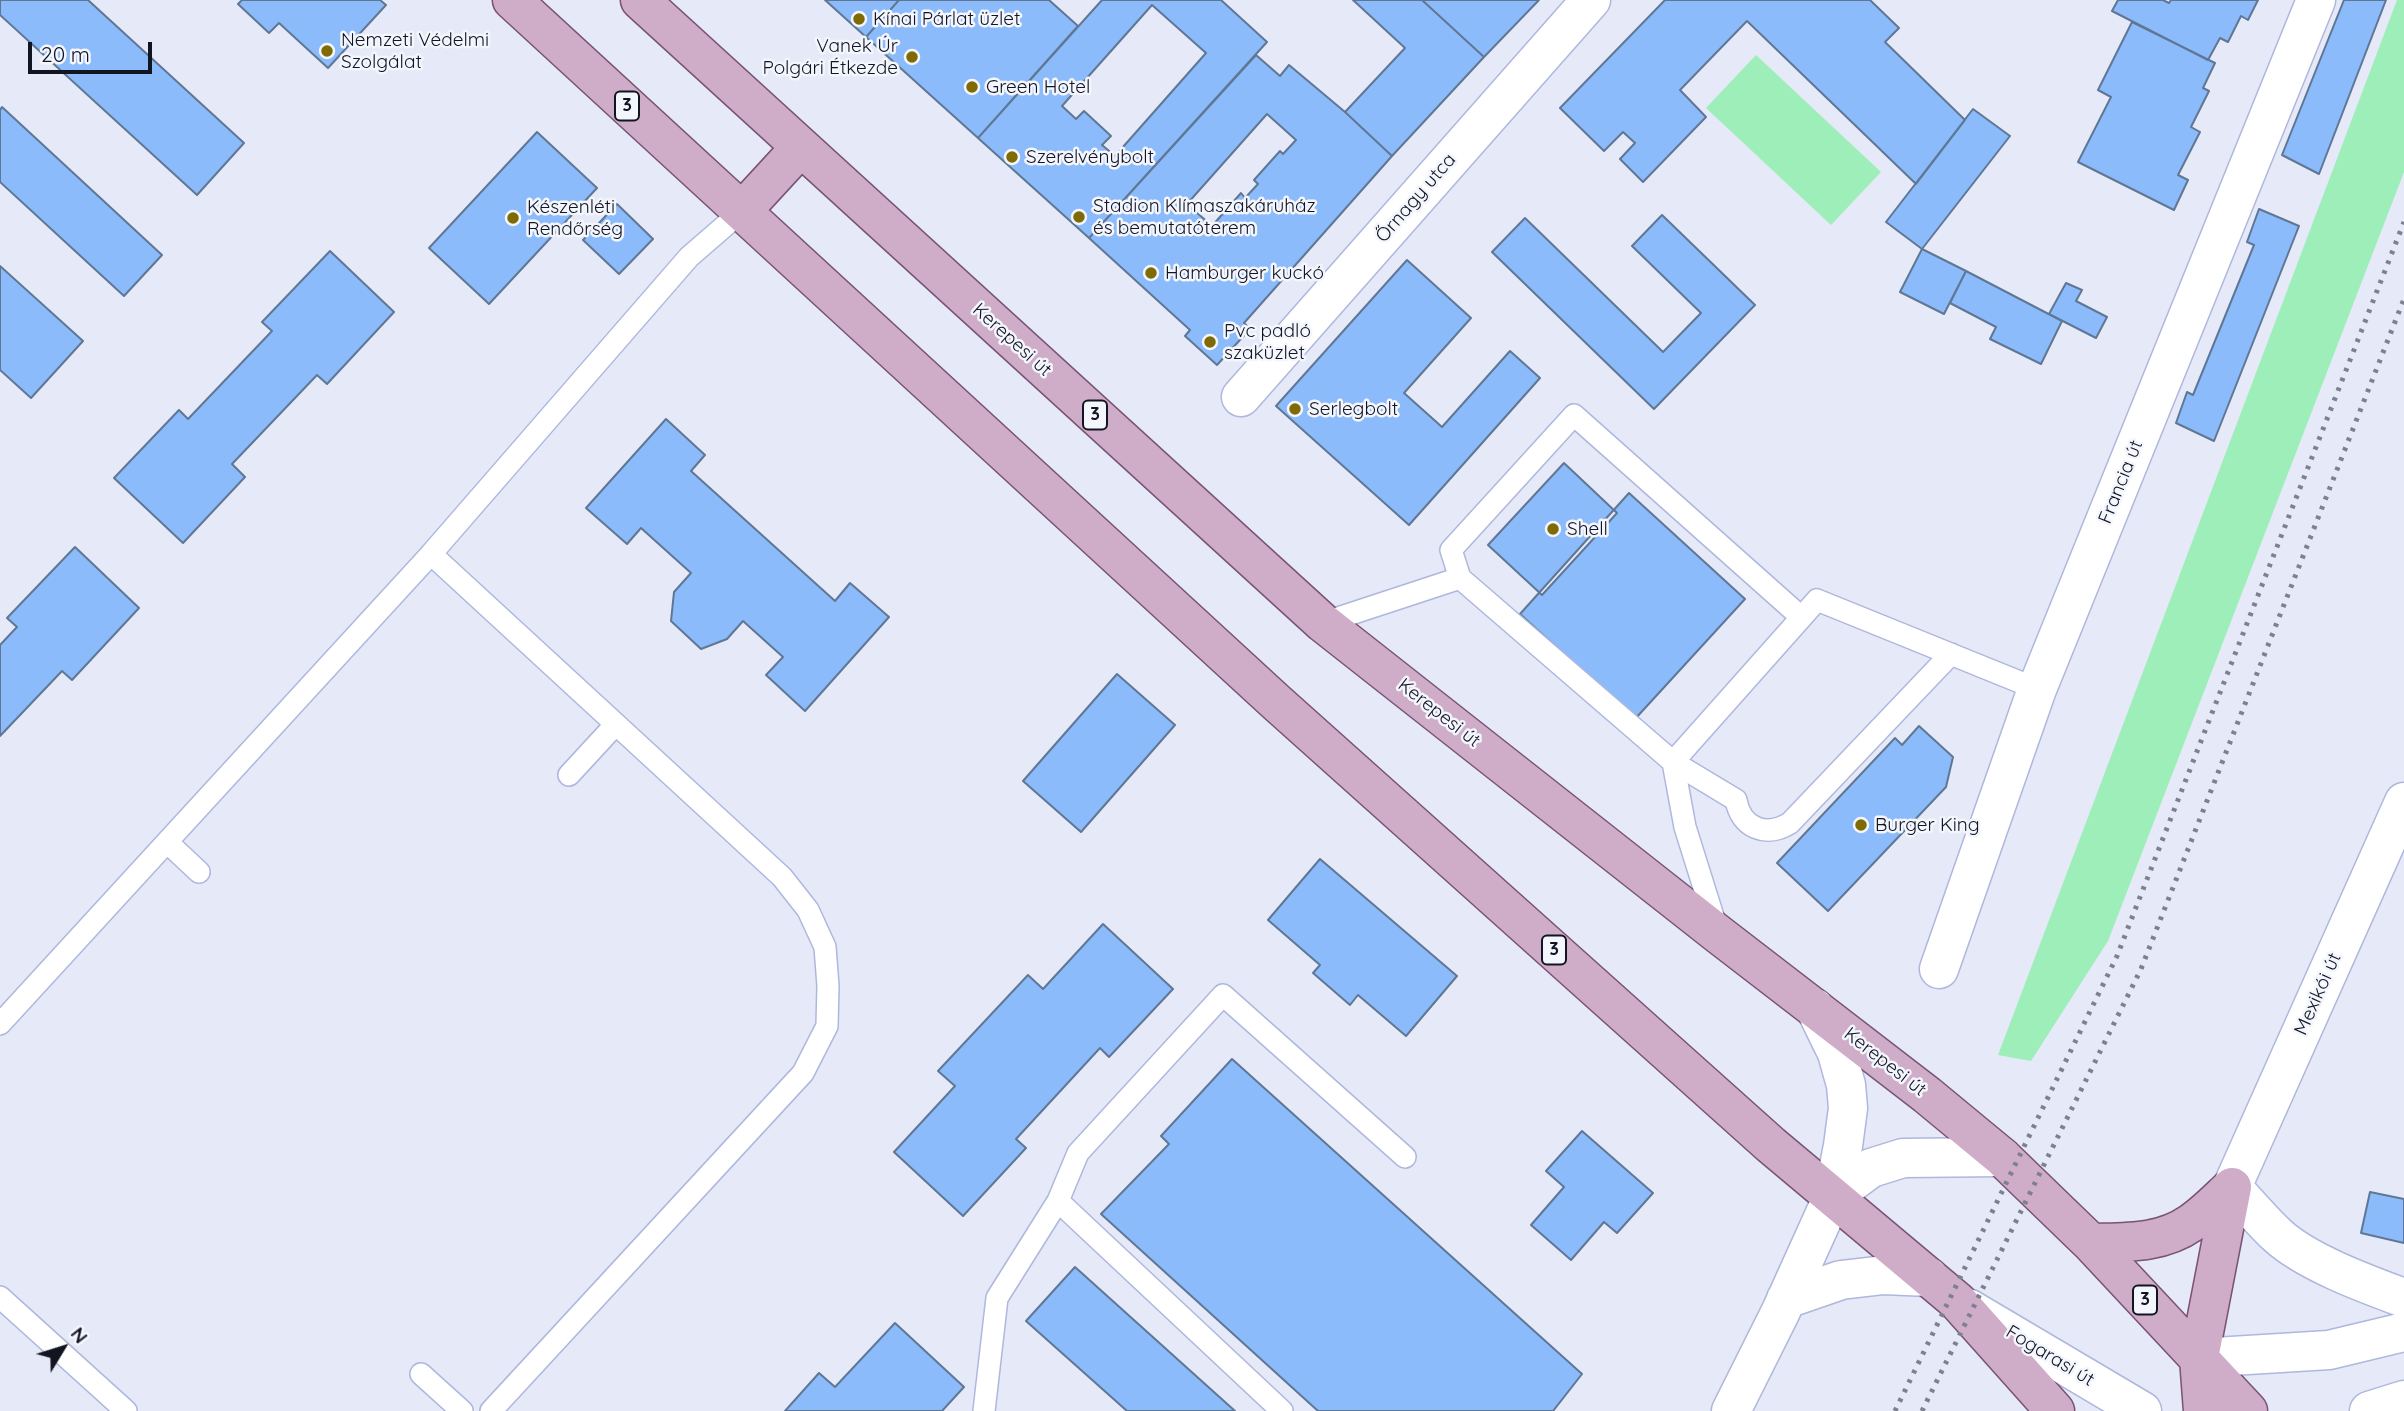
<!DOCTYPE html>
<meta charset="utf-8">
<style>
body{margin:0}
#map{position:relative;width:2404px;height:1411px;overflow:hidden;background:#e5e9f8;font-family:Quicksand,sans-serif}
canvas{display:block}
.north{position:absolute;left:28px;top:1313px;width:70px;height:70px;-webkit-text-stroke:5px #f4f6fe;paint-order:stroke;rotate:52deg;font-size:19px;font-weight:700;line-height:28px;text-align:center;color:#121421}
.north::after{content:'';display:block;margin:auto;width:24px;height:32px;background:#121421;clip-path:polygon(50% 0,100% 100%,50% 72%,0 100%)}
.scale{position:absolute;left:28px;top:42px;width:124px;height:32px;box-sizing:border-box;border:4px solid #121421;border-top:0;padding-left:9px;font-size:21px;line-height:24px;white-space:nowrap;color:#121421;-webkit-text-stroke:5px #f4f6fe;paint-order:stroke}
</style>
<div id="map">
<canvas width="2404" height="1411"></canvas>
<div class="north">N</div>
<div class="scale">20 m</div>
</div>
<script>
const ctx = document.querySelector('canvas').getContext('2d');
ctx.lineJoin = 'round';
function fillPath(path, color) { ctx.fillStyle = color; ctx.fill(path, 'evenodd'); }
function strokePath(path, color, width, dash) { ctx.strokeStyle = color; ctx.lineWidth = width; ctx.lineCap = dash ? 'butt' : 'round'; ctx.setLineDash(dash || []); ctx.stroke(path); }
function label(font, color, halo, rows, align = 'center') {
  ctx.font = font + ' Quicksand,sans-serif'; ctx.lineWidth = 5; ctx.setLineDash([]); ctx.textBaseline = 'middle'; ctx.strokeStyle = halo; ctx.fillStyle = color; for (const [text, x, y, turn = 0] of rows) {
    ctx.save(); ctx.translate(x, y); ctx.rotate((+turn || 0) * Math.PI / 180); ctx.textAlign = isNaN(turn) ? turn : align; if (halo) ctx.strokeText(text, 0, 0); ctx.fillText(text, 0, 0); ctx.restore();
  }
}
fillPath(new Path2D(`
 M2397,0h7v172l-296,769 -77,120 -33,-6z
 M1756,55l125,117 -50,53 -125,-117z`), '#9eeeba');
const building = new Path2D(`
 M0,0h88l156,143 -47,52 -197,-180z
 M242,0h138l6,5 -58,63 -49,-45 -10,10 -31,-29z
 M825,0h74l-33,37z
 M899,0h150l29,26 -100,112 -112,-101z
 M1102,0h119l46,42 -178,196 -111,-100zM1152,5l54,48 -91,103 -13,-11 9,-9 -27,-25 -8,8 -14,-13z
 M1353,0h69l62,57 -92,99 -47,-44 60,-64z
 M1422,0h117l-55,57z
 M1665,0h205l29,28 -14,14 80,78 -49,64 -169,-163 -67,69 26,27 -63,65 -23,-23 15,-16 -12,-11 -19,19 -44,-43z
 M2118,0h45l6,3 2,-3h87l-10,20 -7,-4 -13,26 -8,-4 -12,22 -96,-49z
 M2344,0h42l-67,174 -37,-19z
 M2132,22l83,41 -12,25 6,3 -18,36 9,5 -22,43 10,5 -14,30 -96,-48 33,-65 -13,-7z
 M1256,55l24,21 9,-11 56,47 47,44 -148,167 6,6 -33,36 -32,-29 5,-6 -101,-92zM1267,114l29,26 -13,14 -3,-3 -26,29 4,4 -13,14 -4,-5 -29,33 -25,-22z
 M2,107l160,148 -38,41 -124,-114v-72z
 M1973,109l37,27 -88,113 -36,-27z
 M537,132l60,56 -108,116 -60,-56z
 M617,204l36,35 -34,35 -36,-34z
 M2259,209l40,17 -85,215 -38,-18 11,-31 6,3 61,-150 -7,-3z
 M1662,215l93,90 -101,104 -162,-157 33,-34 138,134 38,-39 -69,-67z
 M1922,249l44,22 -22,43 -44,-22z
 M330,251l64,61 -67,72 -10,-9 -85,89 13,13 -62,66 -69,-65 65,-68 9,9 84,-88 -10,-9z
 M1407,260l64,58 -67,75 38,34 68,-76 30,27 -131,147 -133,-119z
 M0,266l83,75 -52,57 -31,-28z
 M1966,271l96,50 -21,43 -51,-25 6,-12 -46,-24z
 M2066,283l16,7 -6,11 31,16 -11,21 -47,-24z
 M666,419l39,36 -14,16 144,130 15,-18 39,34 -84,94 -39,-36 17,-18 -40,-36 -16,18 -26,10 -30,-28 3,-29 17,-19 -50,-45 -14,16 -41,-36z
 M1564,463l53,50 -75,82 -54,-50z
 M1629,493l116,106 -110,120 -115,-105z
 M75,547l64,61 -67,72 -10,-9 -62,65v-91l17,-18 -10,-9z
 M1117,674l58,51 -94,107 -58,-51z
 M1919,726l34,31 -7,30 -118,124 -51,-48 118,-125 7,7z
 M1320,859l137,117 -51,60 -48,-41 -8,10 -37,-32 7,-8 -52,-45z
 M1103,924l70,65 -64,68 -9,-9 -84,91 10,9 -63,68 -69,-64 61,-66 -17,-15 90,-96 15,14z
 M1232,1059l350,315 -29,37h-235l-217,-197 68,-70 -8,-8z
 M1582,1131l71,62 -36,40 -13,-11 -33,38 -40,-35 33,-38 -18,-16z
 M2370,1192l34,7v44l-43,-10z
 M1075,1267l160,144h-108l-101,-90z
 M895,1323l69,64 -22,24h-157l34,-38 16,14z`);
fillPath(building, '#8bbbfa');
strokePath(building, '#5f7795', 2);
const lane = new Path2D(`
 M431,554l351,323 26,33 17,37 3,39 -1,40 -24,47 -312,338
 M1460,578l-9,-28 123,-135 227,202
 M1323,623l137,-45 213,184 12,65 32,102
 M1951,654l-161,169c-24,15 -49,5 -54,-23l-63,-38 144,-162 220,89
 M569,775l47,-51
 M167,842l32,30
 M0,1024l431,-470 258,-297 53,-46
 M1058,1201l224,210
 M0,1297l126,114
 M421,1374l41,37
 M984,1411l13,-113 61,-97 20,-48 145,-158 182,162`);
const street = new Path2D(`
 M1241,397l350,-397
 M1939,969l98,-280 279,-689
 M2232,1187l172,-385`);
const secondary = new Path2D(`
 M2232,1187c15,16 29,33 45,48 29,27 89,49 127,63
 M1833,1196l38,-28 32,-10 99,-1
 M1786,1299l55,-19 43,-5 45,2
 M1968,1308l174,103
 M2199,1358l130,-8 75,-18
 M1731,1411l50,-100 52,-115 10,-50 5,-38 -2,-23 -9,-32 -22,-45
 M2369,1411l35,-11`);
const primary = new Path2D(`
 M512,0l764,702 495,443 186,156 98,110
 M640,0l683,623 395,311 209,161 75,62 89,86 157,168
 M742,211l58,-63
 M2091,1243c35,-1 70,1 100,-20 15,-10 28,-24 41,-36
 M2203,1411l-4,-53 33,-171`);
strokePath(lane, '#afb7dd', 24);
strokePath(street, '#afb7dd', 41);
strokePath(secondary, '#afb7dd', 41);
strokePath(primary, '#785375', 41);
strokePath(lane, '#fff', 21);
strokePath(street, '#fff', 38);
strokePath(secondary, '#fff', 38);
strokePath(primary, '#cfacc7', 38);
strokePath(new Path2D(`
 M1895,1411l222,-455 287,-734
 M1922,1411l219,-442 263,-670`), '#7d808e', 5, [3.5, 7]);
for (const [x, y, r, color] of [
 [859,19,7,"#806a03"],
 [327,51,7,"#806a03"],
 [912,57,7,"#806a03"],
 [972,87,7,"#806a03"],
 [1012,157,7,"#806a03"],
 [1079,217,7,"#806a03"],
 [513,218,7,"#806a03"],
 [1151,273,7,"#806a03"],
 [1210,342,7,"#806a03"],
 [1295,409,7,"#806a03"],
 [1553,529,7,"#806a03"],
 [1861,825,7,"#806a03"]
]) { const dot = new Path2D(); dot.arc(x, y, r, 0, 2 * Math.PI); ctx.fillStyle = color; ctx.fill(dot); strokePath(dot, '#f4f6fe', 2.5); }
for (const [x, y, w] of [
 [627,106,24],
 [1095,415,24],
 [1554,950,24],
 [2145,1300,24]
]) { const box = new Path2D(); box.roundRect(x - w / 2, y - 14.5, w, 29, 5); ctx.fillStyle = '#f4f6fe'; ctx.fill(box); strokePath(box, '#121421', 2); }
label('bold 18px', '#121421', null, [
 ["3",627,106],
 ["3",1095,415],
 ["3",1554,950],
 ["3",2145,1300]
]);
label('19px', '#121421', '#f4f6fe', [
 ["Kínai Párlat üzlet",873,19],
 ["Nemzeti Védelmi",341,40],
 ["Szolgálat",341,62],
 ["Vanek Úr",898,46,"right"],
 ["Polgári Étkezde",898,68,"right"],
 ["Green Hotel",986,87],
 ["Szerelvénybolt",1026,157],
 ["Stadion Klímaszakáruház",1093,206],
 ["és bemutatóterem",1093,228],
 ["Készenléti",527,207],
 ["Rendőrség",527,229],
 ["Hamburger kuckó",1165,273],
 ["Pvc padló",1224,331],
 ["szaküzlet",1224,353],
 ["Serlegbolt",1309,409],
 ["Shell",1567,529],
 ["Burger King",1875,825]
], 'left');
label('19px', '#121421', '#f4f6fe', [
 ["Őrnagy utca",1416,198,-49],
 ["Kerepesi út",1012,340,42],
 ["Francia út",2121,482,-68],
 ["Kerepesi út",1439,713,38],
 ["Mexikói út",2318,994,-66],
 ["Kerepesi út",1885,1062,38],
 ["Fogarasi út",2050,1356,31]
]);
</script>
